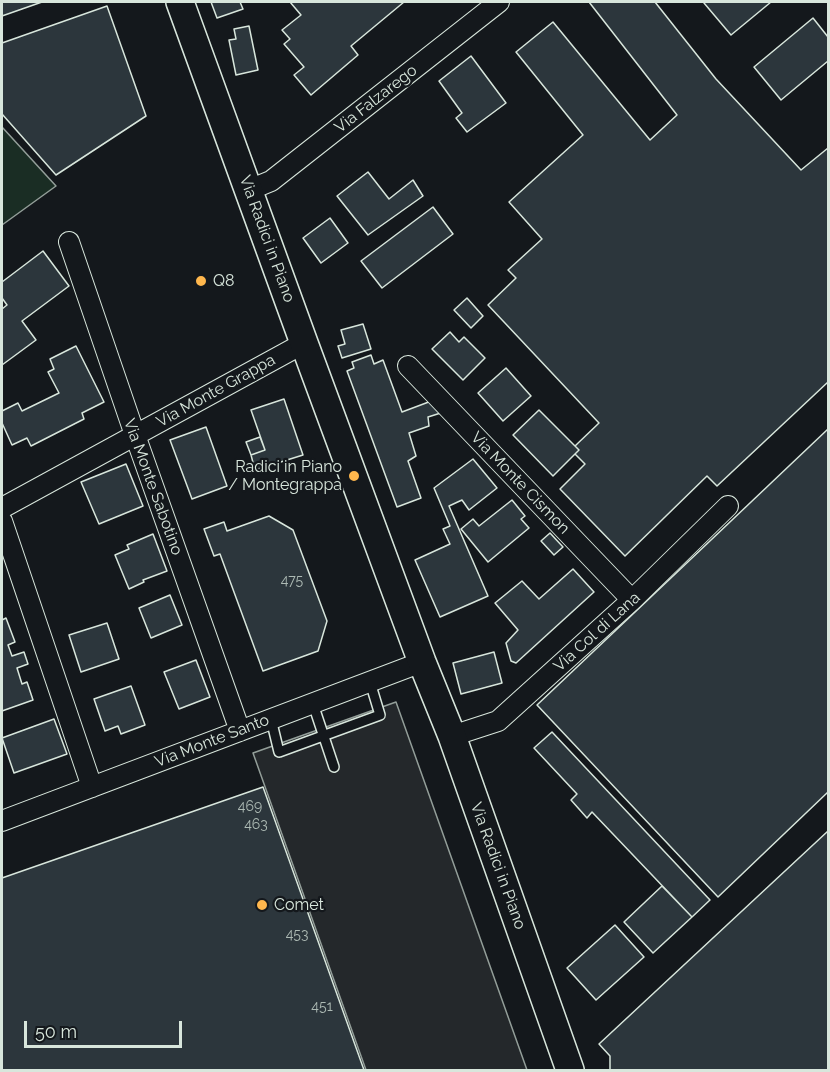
<!DOCTYPE html>
<style>
body{margin:0}
#map{position:relative;width:830px;height:1072px;overflow:hidden;background:#14181c;font-family:Raleway,sans-serif}
canvas{display:block}
.frame{position:absolute;inset:0;border:3px solid #d8e6dc;pointer-events:none}
.scale{position:absolute;left:24px;top:1021px;width:158px;height:27px;box-sizing:border-box;border:3px solid #d8e6dc;border-top:0;padding-left:8px;font-size:18px;line-height:21px;white-space:nowrap;color:#d8e6dc;-webkit-text-stroke:4px #14181c;paint-order:stroke}
</style>
<div id="map">
<canvas width="830" height="1072"></canvas>
<div class="frame"></div>
<div class="scale">50 m</div>
</div>
<script>
const ctx = document.querySelector('canvas').getContext('2d');
ctx.lineJoin = 'round';
function fillPath(path, color) { ctx.fillStyle = color; ctx.fill(path, 'evenodd'); }
function strokePath(path, color, width, dash) { ctx.strokeStyle = color; ctx.lineWidth = width; ctx.lineCap = dash ? 'butt' : 'round'; ctx.setLineDash(dash || []); ctx.stroke(path); }
function label(font, color, halo, rows, align = 'center') {
  ctx.font = font + ' Raleway,sans-serif'; ctx.lineWidth = 4.5; ctx.setLineDash([]); ctx.textBaseline = 'middle'; ctx.strokeStyle = halo; ctx.fillStyle = color; for (const [text, x, y, turn = 0] of rows) {
    ctx.save(); ctx.translate(x, y); ctx.rotate((+turn || 0) * Math.PI / 180); ctx.textAlign = isNaN(turn) ? turn : align; if (halo) ctx.strokeText(text, 0, 0); ctx.fillText(text, 0, 0); ctx.restore();
  }
}
const green = new Path2D(`
 M2,127l54,59 -54,39z`);
fillPath(green, '#1a2d24');
strokePath(green, '#939e99', 1.5);
const parking = new Path2D(`
 M396,702l131,368h-161l-113,-317z`);
fillPath(parking, '#24282b');
strokePath(parking, '#939e99', 1.5);
const building = new Path2D(`
 M2,2h40l-40,14z
 M211,2h29l3,7 -26,9z
 M290,2h114l-53,44 7,9 -47,40 -17,-20 10,-8 -20,-23 6,-5 -8,-9 19,-15z
 M589,2h66l61,77 85,91 27,-22v234l-111,104 -10,-10 -82,80 -65,-67 25,-25 -10,-10 4,-4 -4,-4 24,-23 -111,-118 28,-27 -8,-8 34,-31 -33,-37 74,-67 -67,-83 37,-30 97,118 27,-25z
 M705,2h66l-40,33 -27,-32z
 M107,6l39,110 -90,59 -54,-61v-71z
 M813,18l15,19v24l-47,39 -27,-33z
 M249,26l9,44 -22,5 -7,-35 7,-1 -2,-10z
 M471,56l35,47 -39,29 -11,-14 6,-5 -23,-32z
 M368,172l21,27 24,-19 10,16 -55,39 -31,-39z
 M433,207l20,27 -71,54 -21,-27z
 M330,218l18,25 -27,20 -18,-25z
 M43,251l26,35 -47,35 14,19 -34,25v-56l5,-4 -5,-7v-16z
 M467,298l16,18 -12,12 -17,-18z
 M363,324l8,25 -29,9 -4,-12 7,-2 -4,-14z
 M450,332l9,10 5,-5 21,21 -22,22 -31,-31z
 M76,346l28,56 -22,11 2,6 -53,27 -4,-8 -15,7 -10,-22v-12l16,-8 4,8 37,-18 -11,-21 6,-3 -4,-10z
 M371,355l3,9 9,-4 19,52 32,-12 10,12 -16,5 1,9 -20,7 7,23 -8,5 13,37 -24,9 -50,-136 7,-3 -2,-6z
 M506,368l25,28 -28,25 -25,-28z
 M284,399l19,56 -48,15 -4,-15 14,-5 -14,-40z
 M539,410l40,40 -26,26 -40,-41z
 M206,427l21,59 -35,13 -22,-59z
 M828,429v363l-110,105 -181,-192z
 M260,437l5,13 -14,5 -5,-13z
 M473,459l24,29 -28,22 -7,-10 -13,6 39,90 -48,21 -25,-57 35,-16 -7,-15 7,-3 -16,-38z
 M126,464l17,42 -44,18 -18,-42z
 M512,500l13,16 -4,3 8,9 -41,34 -27,-33 12,-10 6,7z
 M269,516l24,14 34,91 -9,30 -55,20 -43,-117 -6,2 -10,-27 20,-7 3,9z
 M550,533l13,14 -9,8 -13,-14z
 M153,534l14,37 -24,9 1,2 -15,7 -14,-34 14,-6 -2,-4z
 M573,569l21,23 -78,71 -5,-2 -5,-18 12,-13 -23,-27 27,-22 17,18z
 M170,595l12,30 -31,13 -12,-30z
 M6,618l9,24 -7,3 4,11 12,-4 4,12 -11,4 5,16 5,-2 6,18 -31,11v-91z
 M107,623l12,36 -38,13 -12,-37z
 M494,652l8,31 -41,11 -8,-31z
 M196,660l14,37 -31,12 -15,-37z
 M131,686l14,39 -24,9 -3,-8 -13,5 -11,-32z
 M54,719l13,35 -53,19 -12,-35z
 M552,732l158,168 -18,17 -100,-105 -5,6 -16,-18 6,-6 -43,-46z
 M263,787l101,283h-362v-192z
 M828,831v239h-218v-14l-11,-12z
 M662,886l30,31 -39,36 -29,-31z
 M615,925l29,32 -48,43 -29,-32z`);
fillPath(building, '#2c363c');
strokePath(building, '#d8e6dc', 1.5);
const lane = new Path2D(`
 M313,704l21,63
 M271,719l8,33 101,-37 -10,-33`);
const street = new Path2D(`
 M249,190l22,-9 228,-179
 M69,242l66,193 105,296
 M408,366l224,234
 M2,508l302,-165
 M2,521l90,266
 M452,736l46,-15 134,-121 96,-94
 M2,821l420,-159`);
const secondary = new Path2D(`
 M180,2l124,341 118,319 30,74 118,334`);
strokePath(lane, '#d8e6dc', 12);
strokePath(street, '#d8e6dc', 22);
strokePath(secondary, '#d8e6dc', 30);
strokePath(lane, '#14181c', 9);
strokePath(street, '#14181c', 20);
strokePath(secondary, '#14181c', 27);
for (const [x, y, r, color] of [
 [201,281,6,"#ffb74d"],
 [354,476,6,"#ffb74d"],
 [262,905,6,"#ffb74d"]
]) { const dot = new Path2D(); dot.arc(x, y, r, 0, 2 * Math.PI); ctx.fillStyle = color; ctx.fill(dot); strokePath(dot, '#14181c', 2); }
label('14px', '#adbab4', null, [
 ["475",292,581],
 ["469",250,807],
 ["463",256,825],
 ["453",297,935],
 ["451",322,1007]
]);
label('16px', '#d8e6dc', '#14181c', [
 ["Via Falzarego",376,99,-38],
 ["Via Radici in Piano",267,239,70],
 ["Via Monte Grappa",216,391,-29],
 ["Via Monte Cismon",520,483,46],
 ["Via Monte Sabotino",153,487,70],
 ["Via Col di Lana",597,632,-42],
 ["Via Monte Santo",212,741,-21],
 ["Via Radici in Piano",498,866,70]
]);
label('16px', '#d8e6dc', '#14181c', [
 ["Q8",213,281],
 ["Radici in Piano",342,467,"right"],
 ["/ Montegrappa",342,485,"right"],
 ["Comet",274,905]
], 'left');
</script>
